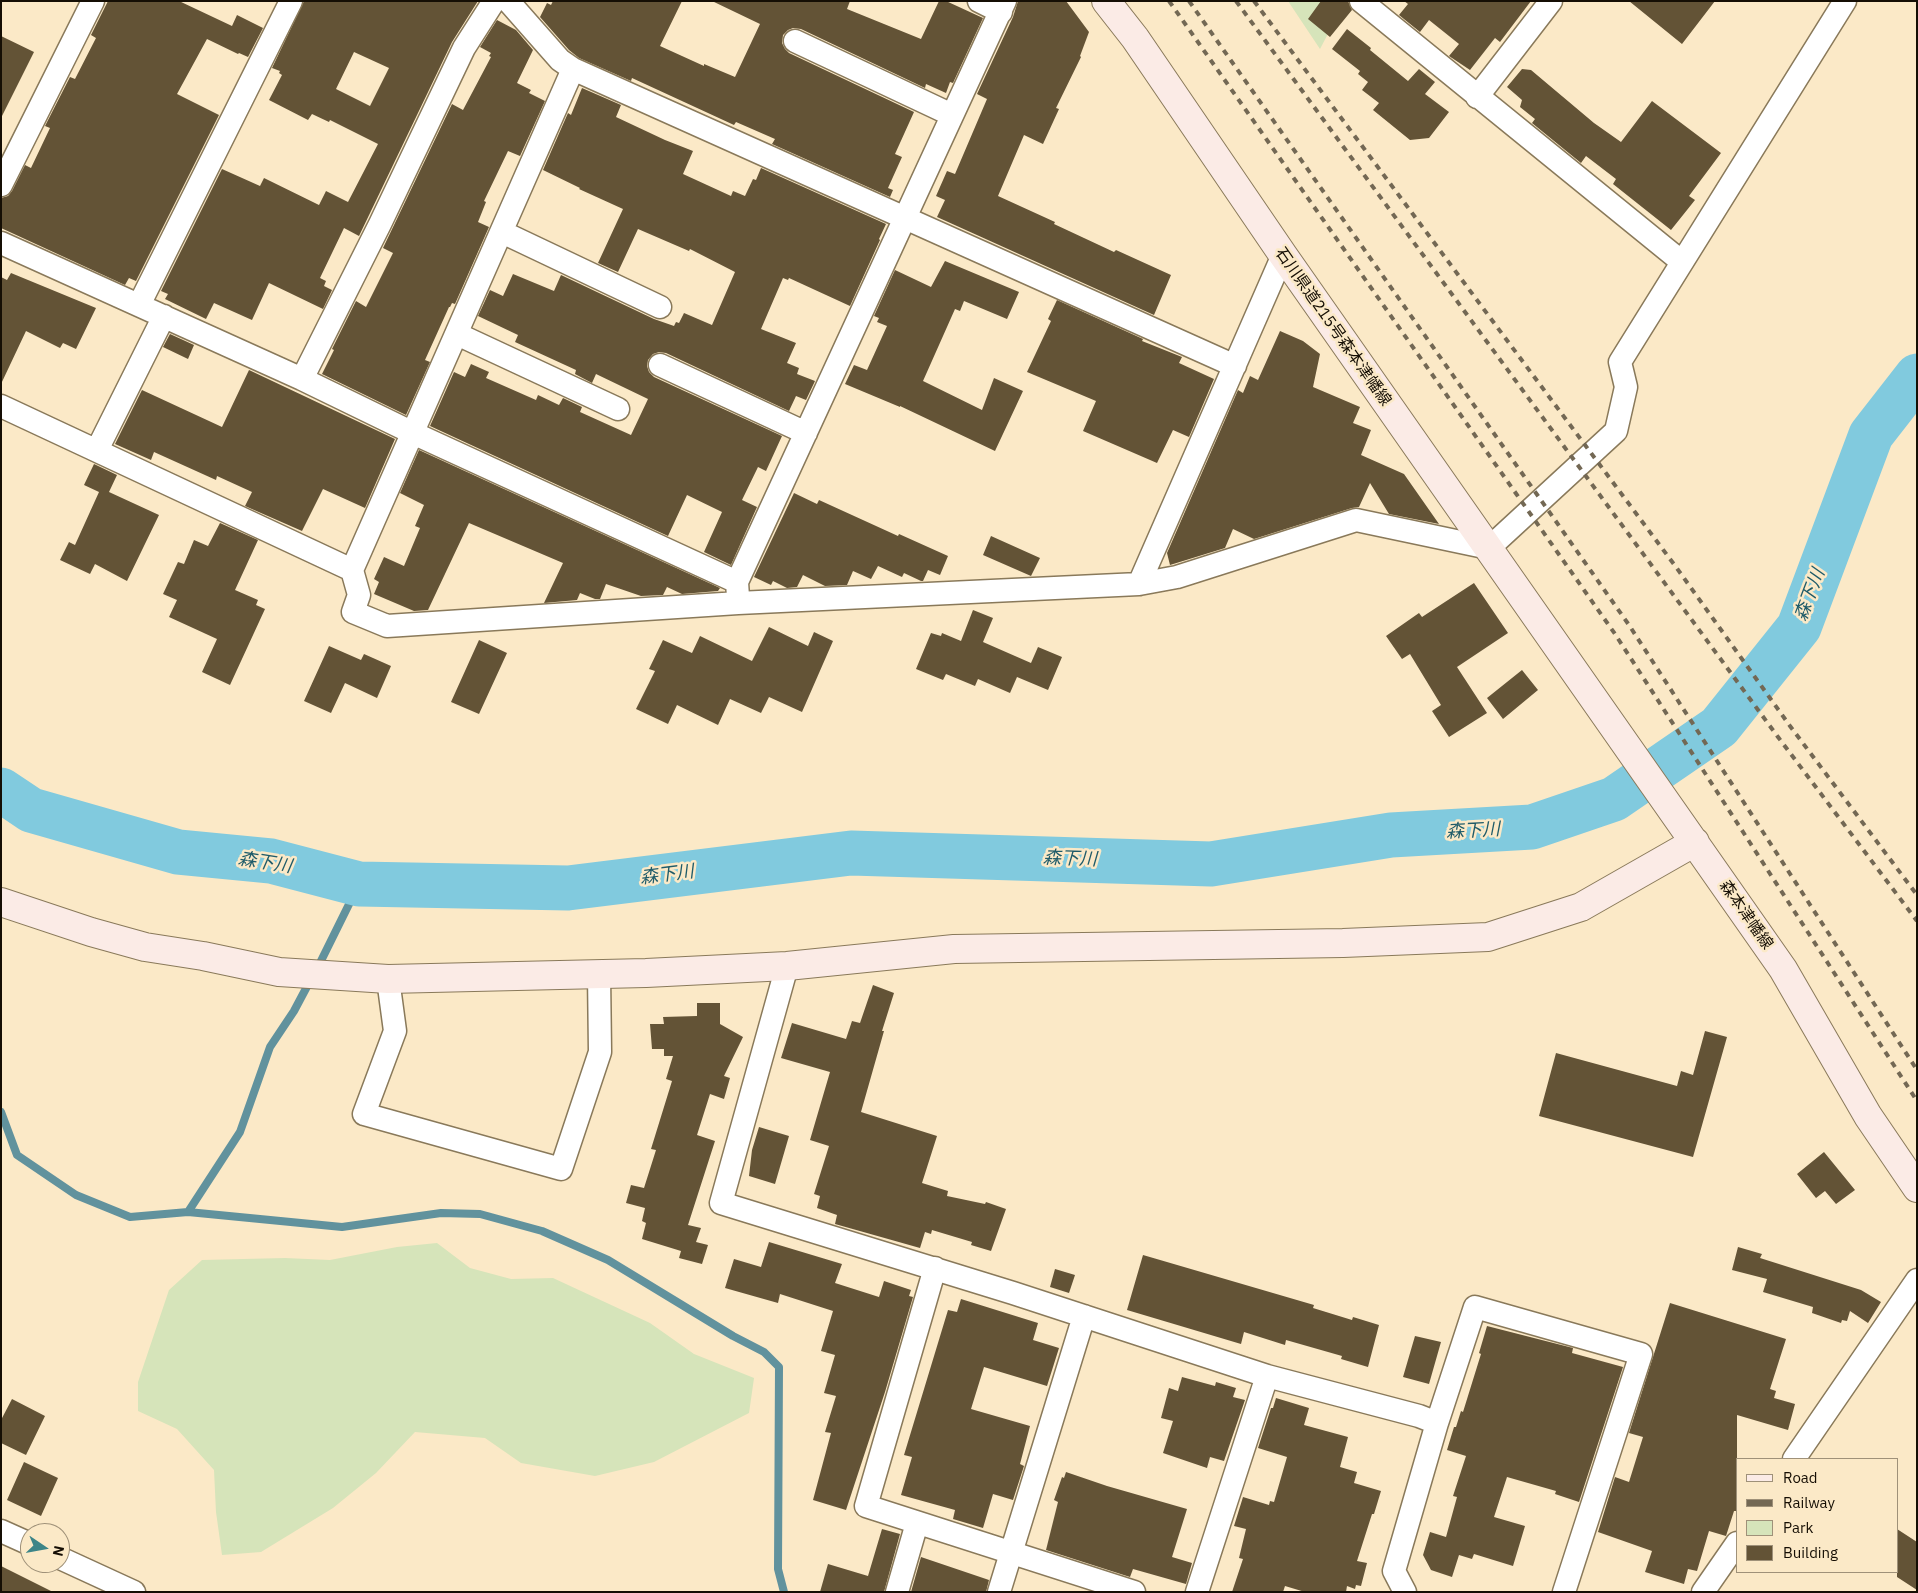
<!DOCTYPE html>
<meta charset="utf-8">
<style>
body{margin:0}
#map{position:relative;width:1918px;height:1593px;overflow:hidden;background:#fbe9c7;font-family:"IBM Plex Sans",sans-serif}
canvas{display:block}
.frame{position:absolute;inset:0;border:2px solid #150e04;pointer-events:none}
.legend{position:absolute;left:1736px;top:1458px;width:162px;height:115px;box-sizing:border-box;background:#fbe9c7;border:1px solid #9f9179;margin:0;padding:6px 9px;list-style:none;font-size:15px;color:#150e04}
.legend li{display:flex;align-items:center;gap:10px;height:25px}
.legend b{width:25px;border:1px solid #9f9179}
.north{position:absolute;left:20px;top:1523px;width:50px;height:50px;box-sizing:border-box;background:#fbe9c7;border:1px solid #9f9179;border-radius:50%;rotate:102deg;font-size:14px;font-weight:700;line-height:20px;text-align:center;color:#150e04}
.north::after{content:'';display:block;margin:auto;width:18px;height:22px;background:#3d8588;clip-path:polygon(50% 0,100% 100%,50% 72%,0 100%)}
</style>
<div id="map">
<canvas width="1918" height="1593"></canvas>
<div class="frame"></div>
<ul class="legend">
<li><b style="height:6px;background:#fbebe6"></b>Road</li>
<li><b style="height:6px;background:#736854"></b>Railway</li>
<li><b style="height:14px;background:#d6e4ba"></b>Park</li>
<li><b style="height:14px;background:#635336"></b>Building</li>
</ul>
<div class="north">N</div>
</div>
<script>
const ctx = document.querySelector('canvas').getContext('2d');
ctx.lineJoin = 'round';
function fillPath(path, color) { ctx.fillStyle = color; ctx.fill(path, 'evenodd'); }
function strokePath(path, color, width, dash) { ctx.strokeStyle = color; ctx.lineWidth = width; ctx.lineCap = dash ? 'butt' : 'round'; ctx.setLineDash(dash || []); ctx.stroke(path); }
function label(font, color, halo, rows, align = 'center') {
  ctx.font = font + ' "IBM Plex Sans","Noto Sans JP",sans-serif'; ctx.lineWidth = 5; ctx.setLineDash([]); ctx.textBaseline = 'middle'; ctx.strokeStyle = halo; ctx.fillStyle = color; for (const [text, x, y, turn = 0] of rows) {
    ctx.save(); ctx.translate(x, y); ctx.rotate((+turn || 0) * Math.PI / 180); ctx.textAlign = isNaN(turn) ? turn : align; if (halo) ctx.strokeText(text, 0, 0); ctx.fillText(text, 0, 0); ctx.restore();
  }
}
fillPath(new Path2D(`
 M1288,1h53v8l-21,40z
 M437,1243l33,25 41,11 42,-1 97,45 44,31 60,24 -5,35 -95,49 -59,14 -74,-13 -36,-25 -70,-6 -39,41 -43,35 -72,44 -39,3 -6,-43 -2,-42 -37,-41 -39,-18v-29l31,-92 33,-30 83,-2 45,2 67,-13z`), '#d6e4ba');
strokePath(new Path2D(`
 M317,969l42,-85
 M1,1112l16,43 59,40 54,22 58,-5 154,15 99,-14 39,1 62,17 66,29 125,76 31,16 15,15 -1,202 6,23
 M188,1212l52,-80 30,-85 24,-36 17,-32`), '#61929d', 8);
strokePath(new Path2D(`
 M1,790l30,20 147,42 93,9 88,23 209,4 283,-35 360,11 180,-29 141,-8 82,-28 105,-72 80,-100 72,-192 46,-59`), '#81cade', 45);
fillPath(new Path2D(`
 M108,1h71l53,25 5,-11 26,13 -15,29 -9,-4 -1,1 -31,-15 -30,55 42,21 -83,166 -7,-3 -4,7 -124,-57v-30l7,-2 4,-5 13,-26 6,3 19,-40 -5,-2 25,-49 5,2 21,-41 -5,-3z
 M304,1h174l-26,41 -93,194 -15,-8 -24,50 6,3 -2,5 8,4 -9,19 -54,-26 -17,37 -38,-17 -8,16 -41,-20 3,-5 -7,-3 61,-122 38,17 4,-8 55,27 7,-14 22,11 30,-58 -48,-24 -1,2 -17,-8 -4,6 -39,-20 13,-25 -3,-2 1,-2 -8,-3zM354,52l35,16 -19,38 -34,-17z
 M553,1h129l-22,45 44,20v-2l31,13 25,-53 -48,-23h138l-3,8 74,30 18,-38h7l37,17 -30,65 -3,-1 -4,11 -20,-9 -1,4 -124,-59 -8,-1 -5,2 -5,5 -1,8 3,6 4,4 125,59 -19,42 7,3 -14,31 5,2 -3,7 -118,-53 3,-5 -39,-17 -2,3 -102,-47 -1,3 -52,-23 -10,-8 -29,-33 7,-14 4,2z
 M1018,1h48l23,31 -9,24 1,1 -25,51 3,1 -16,35 -19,-9 -26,61 57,26 -1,2 60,28 2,-2 55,25 -17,40 -217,-98 8,-17 -9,-4 11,-25 8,3 32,-75 -10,-5 36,-77z
 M1321,1h27l4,9 -22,27 -22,-18z
 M1404,1h127l-31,41 -5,-4 -25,32 -21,-14 10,-12 -30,-24 -9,12 -21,-17 9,-11z
 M1629,1h86l-33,43z
 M497,20l19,10 17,20 -16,33 14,7 -2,3 16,8 -25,55 -12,-5 -24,50 2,1 -8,20 11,5 -34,77 -3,-1 -2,4h-1l-24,53 5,2 -24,53 -84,-41 12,-24 -2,-1 24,-48 10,6 27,-54 -10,-5 69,-144 11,6 28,-53 -2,-1 2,-3 -11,-6z
 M1347,29l24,19 -1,2 38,31 11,-12 16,13 -10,12 24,18 -20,26 -19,2 -37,-30 6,-7 -17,-13 6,-8 -10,-8 2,-3 -28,-22z
 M1,36l33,16 -33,66z
 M1522,69l9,1 63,53 27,19 31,-41 69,52 -32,43 6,4 -24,30 -58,-46 3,-5 -30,-23 -5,7 -49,-40 3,-4 -15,-12 2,-7 -15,-13z
 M582,88l39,17 -5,12 49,23 28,11 -10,23 48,22 2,-5 12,5 8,-17 3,1 5,-12 125,56 -7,15 1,1 -30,66 -61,-28 -1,2 -5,-2 -22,51 35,14 -9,20 12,5 -2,6 18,7 -9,19 -10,-4 -7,15 -123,-58 -7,-1 -6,2 -5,6 -1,6 2,6 5,5 128,59 -16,35 -8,-4 -16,33 15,7 -26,58 -27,-13 18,-40 -35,-17 -19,41 -238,-110 24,-54 11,5 6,-13 18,8 -3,6 50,22 2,-5 21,10 4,-7 19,9 -2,5 51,23 17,-36 -52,-25 -4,9 -17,-9 1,-4 -61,-28 3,-7 -40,-19 12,-26 13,6 10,-22 41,17 7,-16 93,44 20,7 2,-4 3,1 5,-10 28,12 23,-53 -45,-23 -1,2 -51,-22 -20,43 -20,-9 25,-54 -44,-20 1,-1 -37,-18 25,-57 3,2z
 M945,261l74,31 -12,27 -43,-18 -4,10 -5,-2 -32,72 59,29 12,-32 29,13 -28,60 -95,-45v1l-55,-23 9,-19 13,5 20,-44 -10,-4 2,-4 -5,-2 21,-46 36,17z
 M11,273l85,35 -20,41 -13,-6 -3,5 -34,-17 -25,53v-107l6,3z
 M1057,300l86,39 -1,2 40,16 -3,6 35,16 -25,58 -16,-7 -16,33 -74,-32 13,-30 -69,-29 24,-51 -3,-2z
 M1280,331l23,10 17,13 -7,33 47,20 -7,16 18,7 -10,25 43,19 35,50 -50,-10 -19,-31 -11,24 -7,1 -98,31 -21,-10 -8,19 -55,17 -3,-12 71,-163 5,3 7,-17 8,4z
 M170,334l24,11 -6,14 -25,-12z
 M249,370l146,69 -30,69 -42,-19 -21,42 -57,-25 7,-14 -35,-16 -1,4 -62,-28 -3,8 -36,-16 27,-54 80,37z
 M419,450l301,138 -2,3 -36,3 -15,-7 -4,8 -22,1 -35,-12 -6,15h-5l-15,-6 -3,7 -33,3 19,-40 -94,-40 -41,87 -14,1 -40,-17 5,-12 -5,-3 10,-22 20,9 16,-38 -5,-2 9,-21 -24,-12z
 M94,464l23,11 -8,17 50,23 -32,66 -32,-17 -5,10 -30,-14 9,-18 6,3 24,-53 -15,-7z
 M794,493l23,11 2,-4 79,36 1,-2 49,22 -8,19 -12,-5 -5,11h-2l-17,-8 -2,4 -24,-11 -7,13 -18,-8 -6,14 -22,1 -22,-11 -6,12 -10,1 -14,-7 -2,4 -17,-8z
 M220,523l38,17 -23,50 23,10 -2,5 9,4 -35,76 -28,-13 15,-33 -48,-22 8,-17 -14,-6 15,-32 6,2 10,-24 14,6z
 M991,536l49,22 -9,18 -48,-21z
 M1474,583l34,50 -51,34 30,46 -38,24 -17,-26 9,-6 -31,-51 -8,5 -16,-23 33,-23 3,4z
 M973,610l20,8 -10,24 48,21 7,-16 24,10 -14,33 -31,-13 -7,16 -32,-14 -3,7 -29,-12 -3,6 -27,-11 15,-36 10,3 1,-3 19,8z
 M769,627l39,19 6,-14 19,9 -31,71 -33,-15 -8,16 -31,-14 -12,26 -41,-20 -9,19 -32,-15 19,-38 -6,-2 14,-29 29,13 8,-17 52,25z
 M479,640l28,13 -28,61 -28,-12z
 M329,646l32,14 3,-6 27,12 -14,32 -32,-15 -14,30 -27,-12z
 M1522,670l16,20 -35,29 -16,-21z
 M873,985l21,8 -12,38h2l-23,81 76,24 -15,47 26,8 -1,5 38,8 1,-2 20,7 -15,42 -20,-6 1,-3 -40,-12 -1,4 -6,-2 -5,16 -85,-24 2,-9 -20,-7 3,-12 -6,-2 15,-48 -19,-6 20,-68 -49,-14 11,-35 54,16 6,-18 8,2z
 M697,1003h23v21l23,13 -19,39 6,2 -6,21 -14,-5 -13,41 18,6 -27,84 13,3 -5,14 12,3 -6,19 -23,-6 2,-7 -39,-12 4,-16 -4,-2 3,-13 -19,-5 5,-18 13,3 12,-38 -5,-1 21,-68 -6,-2 7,-23h-9v-7h-12l-2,-25h14l-1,-7 34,-1z
 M1705,1031l22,6 -34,120 -154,-41 17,-63 121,33 4,-15 12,4z
 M759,1127l30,9 -14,48 -26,-8 3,-26z
 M1824,1152l31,38 -19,14 -11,-13 -9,7 -19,-24z
 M769,1242l73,22 -7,19 44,14 5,-16 27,9 -2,6 4,1 -28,95 -39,118 -33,-10 18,-67 -6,-1 11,-36 -12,-3 11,-38 -14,-4 12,-40 -53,-17 -2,9 -53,-15 9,-29 27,8z
 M1738,1247l24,7 -2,4 101,32 20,12 -13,21 -18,-12 -3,10 -5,-1 -1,3 -29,-10 1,-6 -50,-15 4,-13 -35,-9z
 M1143,1255l171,50 -1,3 39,12 1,-3 26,8 -11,42 -27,-8 1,-3 -56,-16 -1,5 -41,-13 -3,12 -114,-34z
 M1055,1269l20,6 -6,18 -19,-6z
 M961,1299l77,24 -5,17 26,8 -12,38 -63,-19 -13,42 59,17 -10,38 4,2 -11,34 -20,-6 -10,34 -30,-9 2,-9 -54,-15 11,-38 -8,-2 44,-145 9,2z
 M1670,1303l116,36 -16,50 6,2 -2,7 21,6 -7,26 -51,-15v96h-3l-8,25 -17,-5 -12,40 -9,-2 -4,15 -39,-12 7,-21 -54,-19 17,-55 14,5 14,-45 -14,-4z
 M1487,1326l86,22 -1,5 51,14 -44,135 -24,-8 1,-3 -49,-14 -13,40 31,9 -12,40 -39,-12 -2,5 -13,-4 -7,22 -21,-7 -8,-15 7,-23 16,5 11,-40 -4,-1 13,-40 -19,-6 7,-23h2l5,-16 2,1 18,-58 -2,-1z
 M1415,1336l26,6 -12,42 -26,-7z
 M1182,1377l33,9 1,-4 20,6 -3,9 12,3 -21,61 -14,-4 -3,11 -44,-15 10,-32 -12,-3 8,-30 9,3z
 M1276,1398l33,10 -5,17 44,12 -8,30 17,5 -3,11 27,8 -7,23h-2l-15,47 10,2 -6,23 -5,-1 -1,4 -8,-3 -1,6h-41l-20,-6 -2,6h-51l11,-33 -4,-1 7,-29 -12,-3 9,-29 26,8 1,-4 4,1 13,-45 -29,-9 13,-40h2z
 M12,1399l33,17 -19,39 -25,-12v-23z
 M24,1462l34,16 -17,38 -34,-16z
 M1066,1472l41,14 80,23 -15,48 20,6 -6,21 -53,-15 -3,8 -84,-27 12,-48 -4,-2 8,-23 2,1z
 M882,1529l18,5 -16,58h-64l8,-28 40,12z
 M1897,1529l20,13v48l-20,-13z
 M921,1557l68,23 -3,12h-75z
 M1,1566l52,26h-52z`), '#635336');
const street = new Path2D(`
 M508,1l52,59 13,9 662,297
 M979,1l22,11
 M1361,1l321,261
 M795,41l157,74
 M573,69l-221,501 7,25 -6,17 34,14 351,-23 401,-19 38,-7 179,-57 133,28 127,-117 10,-44 -6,-25 225,-361
 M1477,97l74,-96
 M1,185l92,-184
 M502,232l158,75
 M1,243l301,136 111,54 324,149
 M139,305l152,-304
 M457,334l161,75
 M660,365l146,68
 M302,379l78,-155 84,-176 30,-47
 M1,406l351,164
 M97,450l67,-134
 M1139,584l144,-329
 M738,597l-1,-15 268,-581
 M787,966l-66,237 292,90 254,83 152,40 18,7
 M388,979l7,52 -31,83 197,55 39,-117 -1,-78
 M935,1268l-69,238 268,86
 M1794,1459l123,-179
 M1,1531l29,13
 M60,1558l74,34
 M897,1592l20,-69
 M999,1592l85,-276
 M1197,1592l70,-216
 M1405,1592l-11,-21 43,-148 38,-116 166,47 -77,238
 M1703,1592l34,-49`);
const secondary = new Path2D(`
 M1106,1l29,37 148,217 500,714 85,147 49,72
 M1,902l90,30 54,15 58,9 76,16 109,7 258,-6 141,-7 167,-17 389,-6 145,-6 93,-30 114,-65`);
strokePath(street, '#89795a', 25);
strokePath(secondary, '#89795a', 30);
strokePath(street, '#fff', 22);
strokePath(secondary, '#fbebe6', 28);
strokePath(new Path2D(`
 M1169,1l446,633 302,467
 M1189,1l440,624 288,445
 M1236,1l542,736 139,184
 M1254,1l422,566 114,159 127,169`), '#736854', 4, [6, 6]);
label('16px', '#150e04', '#fbe9c7', [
 ["石川県道215号森本津幡線",1333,327,55],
 ["森本津幡線",1746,915,55]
]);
label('italic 18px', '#1f5b69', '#fbe9c7', [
 ["森下川",1810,595,-69],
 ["森下川",1473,831,-3],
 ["森下川",1070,859,2],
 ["森下川",265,863,9],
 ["森下川",667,875,-7]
]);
</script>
